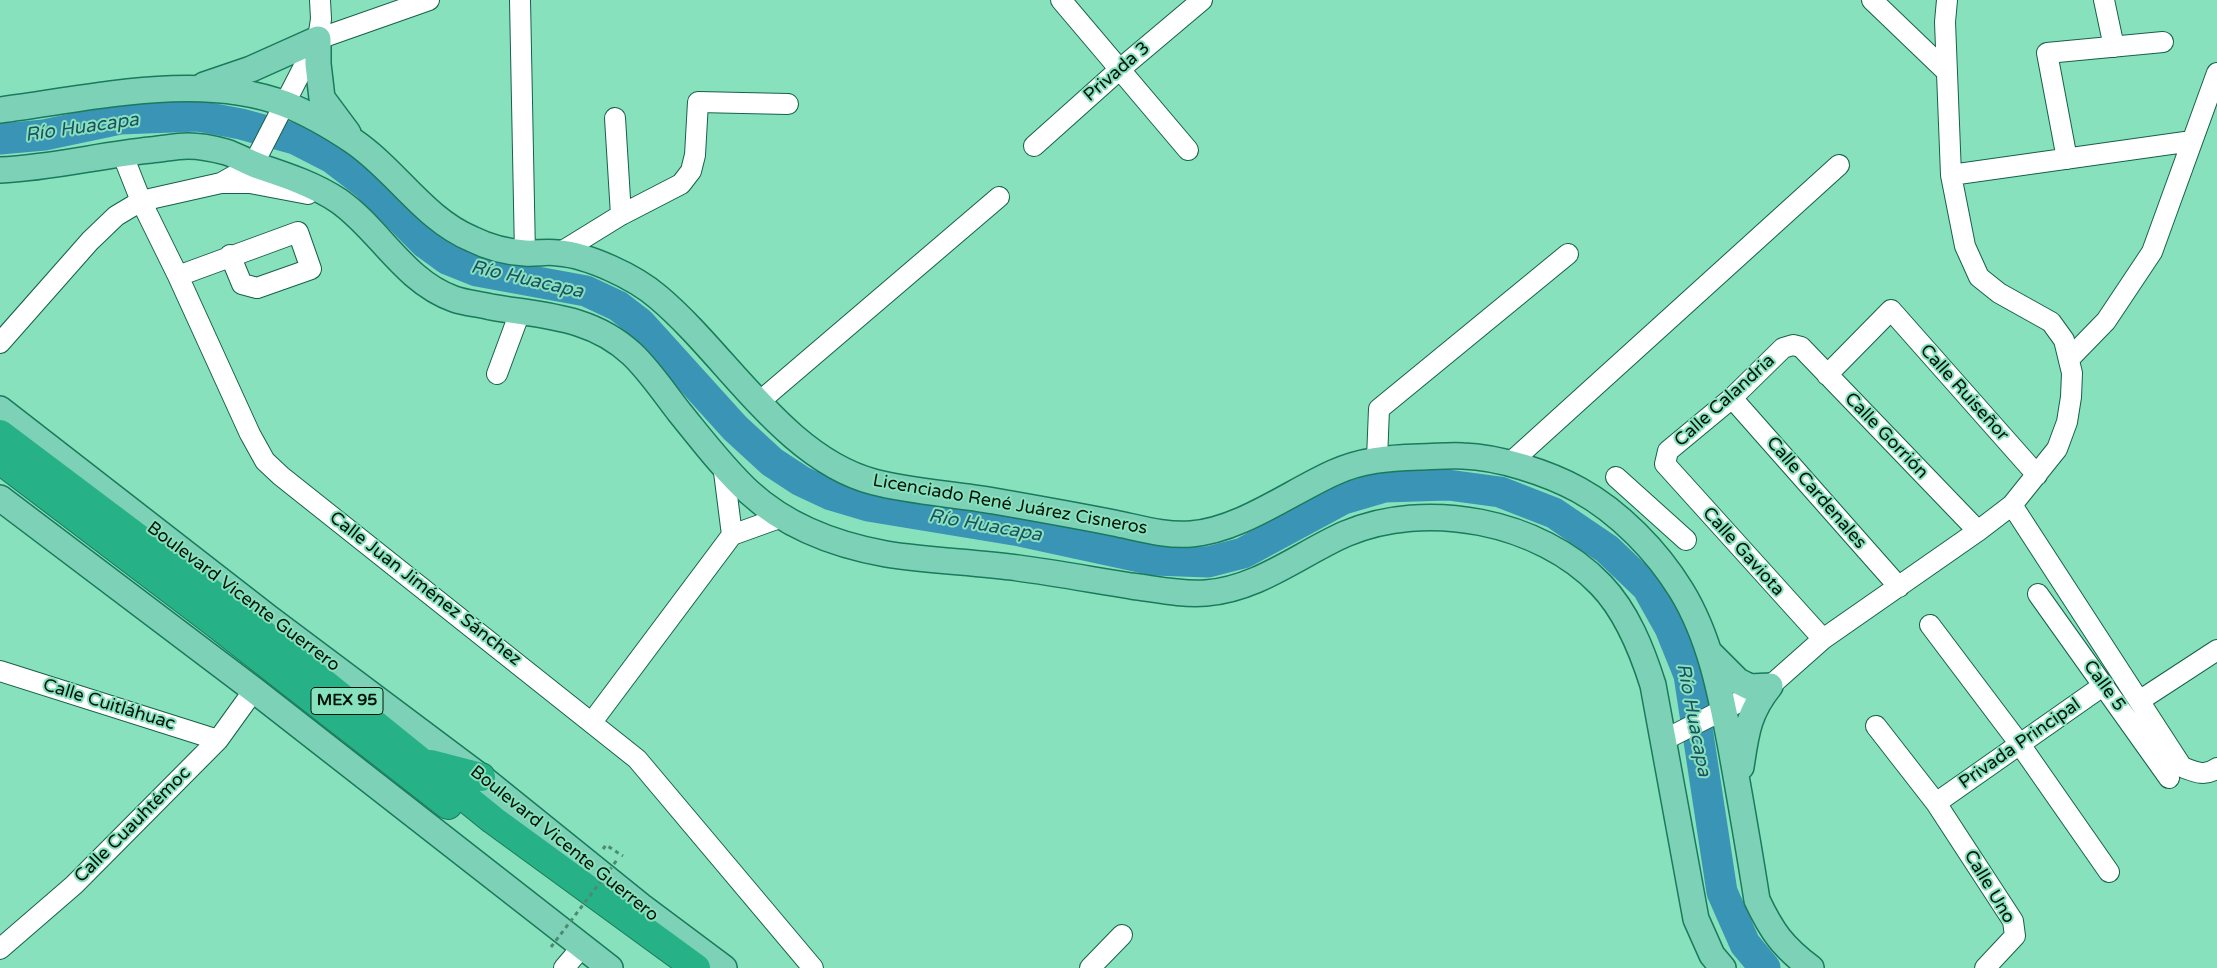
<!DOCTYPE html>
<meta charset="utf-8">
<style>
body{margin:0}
canvas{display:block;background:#86e1bc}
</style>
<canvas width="2217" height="968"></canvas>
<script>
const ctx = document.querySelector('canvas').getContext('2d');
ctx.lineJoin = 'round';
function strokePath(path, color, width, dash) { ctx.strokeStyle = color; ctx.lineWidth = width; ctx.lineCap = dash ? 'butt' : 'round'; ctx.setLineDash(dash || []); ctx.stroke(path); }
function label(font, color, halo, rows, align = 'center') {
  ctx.font = font + ' "Varela Round",sans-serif'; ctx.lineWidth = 4; ctx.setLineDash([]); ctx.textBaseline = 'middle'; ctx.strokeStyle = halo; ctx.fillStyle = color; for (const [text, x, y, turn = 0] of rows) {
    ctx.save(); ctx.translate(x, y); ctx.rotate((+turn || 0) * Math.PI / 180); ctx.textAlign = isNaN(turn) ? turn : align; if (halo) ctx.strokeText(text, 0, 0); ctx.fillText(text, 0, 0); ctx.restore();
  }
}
strokePath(new Path2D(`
 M0,139l44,-4 76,-16 78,-3 43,8 54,15 37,19 34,26 59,59 22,16 30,12 109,20 32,15 22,17 95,105 37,34 29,19 30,14 37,11 152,25 134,29 54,2 35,-9 100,-54 41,-12 64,-2 52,7 54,21 53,36 40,38 23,41 19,47 33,217 23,52 20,24`), '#3a94b6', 31);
const minor = new Path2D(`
 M520,0l5,254
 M1061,0l127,150
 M1872,0l75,72
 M2104,0l10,47
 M318,39l3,-20 -1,-19
 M615,118l6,97
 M1034,146l85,-76 83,-70
 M122,153l19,48 37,75 72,158 15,27 16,15 356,283 176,209
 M2067,159l-20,-106 116,-11
 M1951,175l241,-34
 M223,183h27l58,11
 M561,252l60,-37 60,-31 10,-13 4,-16 3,-53 90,2
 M178,276l120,-44 13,37 -54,19 -15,-4 -12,-29
 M0,343l90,-102 26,-25 25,-15 80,-18 32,-18 65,-126 111,-39
 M2069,359l37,-38 46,-69 65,-179
 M497,374l23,-62
 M1827,375l64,-65 146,165
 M1732,398l167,189
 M759,402l240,-205
 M1377,459l2,-50 189,-155
 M723,464l9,71
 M1509,464l330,-299
 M1616,477l70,63
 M2012,505l170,262c13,5 23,10 35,1
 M2038,594l131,184
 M1930,625l89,118 90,129
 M1823,639l-158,-175 3,-13 64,-53 51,-50 10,-3 8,2 177,184
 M0,671l218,69
 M2139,701l78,-51
 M592,722l140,-187 50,-18
 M1876,726l60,77 77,118 2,15 -30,32
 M1662,741l108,-55 53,-47 155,-108 34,-26 45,-56 10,-27 4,-25 1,-24 -8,-33 -13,-18 -52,-29 -20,-16 -14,-31 -14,-71 -6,-153 2,-22
 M1936,803l168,-118
 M0,949l74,-64 144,-145 36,-50
 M564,968l18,-21
 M1090,968l32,-33`);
const major = new Path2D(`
 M204,85l47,-16 67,-30v25l4,34 26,35
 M0,110c88,-11 199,-39 285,-6 23,9 47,23 68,37 43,29 71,78 119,98 16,8 34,13 53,14 11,1 22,-2 33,0 30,2 77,24 100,44 68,57 127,162 216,185 39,10 81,12 120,19 40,7 80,14 120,22 25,5 51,13 77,11 49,-4 98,-41 142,-61 28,-13 55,-15 86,-16 15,0 30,-2 44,-1 36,1 85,17 116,34 40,22 78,61 102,100 29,47 40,104 50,158 9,50 18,101 26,152 15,32 26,47 54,68
 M0,170c51,-2 100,-15 151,-20 12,-1 25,-4 37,-4 12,0 27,3 38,6 12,4 23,11 35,15 27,9 54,18 78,34 41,29 65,80 115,98 11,4 25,5 37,8 52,9 100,9 141,47 18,17 33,40 48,59 22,27 44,56 69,79 37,34 87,53 137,62 43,7 88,8 132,14 38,5 75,12 113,18 24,3 50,9 75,7 52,-4 94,-39 139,-59 81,-35 195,-13 256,51 26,27 41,65 52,100l43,234 16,36 11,13
 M0,409l269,209 212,159 160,129 83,62
 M0,498l254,192 356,278
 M1710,653l28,28 12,6 20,-1
 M1741,767c5,-33 7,-54 29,-81`);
const highway = new Path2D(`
 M0,434l231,174 262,212 203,148
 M0,460l215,163 233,182
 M431,764l50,13`);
strokePath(minor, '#166149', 22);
strokePath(major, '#197b5b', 28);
strokePath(highway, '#197b5b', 30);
strokePath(new Path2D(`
 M603,849l3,-4 17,11`), '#4d8a71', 3, [4, 4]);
strokePath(minor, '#fff', 20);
strokePath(major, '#7dd1b6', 25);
strokePath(highway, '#26b286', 28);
strokePath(new Path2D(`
 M551,947l66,-87`), '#4d8a71', 3, [4, 4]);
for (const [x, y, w] of [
 [347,701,72]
]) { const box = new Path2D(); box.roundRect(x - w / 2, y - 13.5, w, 27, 4); ctx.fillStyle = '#86e1bc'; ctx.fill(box); strokePath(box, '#00140a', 1); }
label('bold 16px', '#00140a', null, [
 ["MEX 95",347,701]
]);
label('18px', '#00140a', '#86e1bc', [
 ["Privada 3",1117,72,-41],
 ["Calle Ruiseñor",1964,393,48],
 ["Calle Calandria",1725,401,-42],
 ["Calle Gorrión",1886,436,46],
 ["Calle Cardenales",1816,493,49],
 ["Licenciado René Juárez Cisneros",1010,505,10],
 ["Calle Gaviota",1743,552,48],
 ["Calle Juan Jiménez Sánchez",425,589,38],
 ["Boulevard Vicente Guerrero",243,597,37],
 ["Calle 5",2104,686,54],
 ["Calle Cuitláhuac",109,705,17],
 ["Privada Principal",2020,744,-35],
 ["Calle Cuauhtémoc",133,825,-45],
 ["Boulevard Vicente Guerrero",564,844,39],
 ["Calle Uno",1989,887,59]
]);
label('italic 19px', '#1e4f62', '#86e1bc', [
 ["Río Huacapa",82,128,-8],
 ["Río Huacapa",527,280,13],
 ["Río Huacapa",985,526,10],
 ["Río Huacapa",1693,720,79]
]);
</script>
